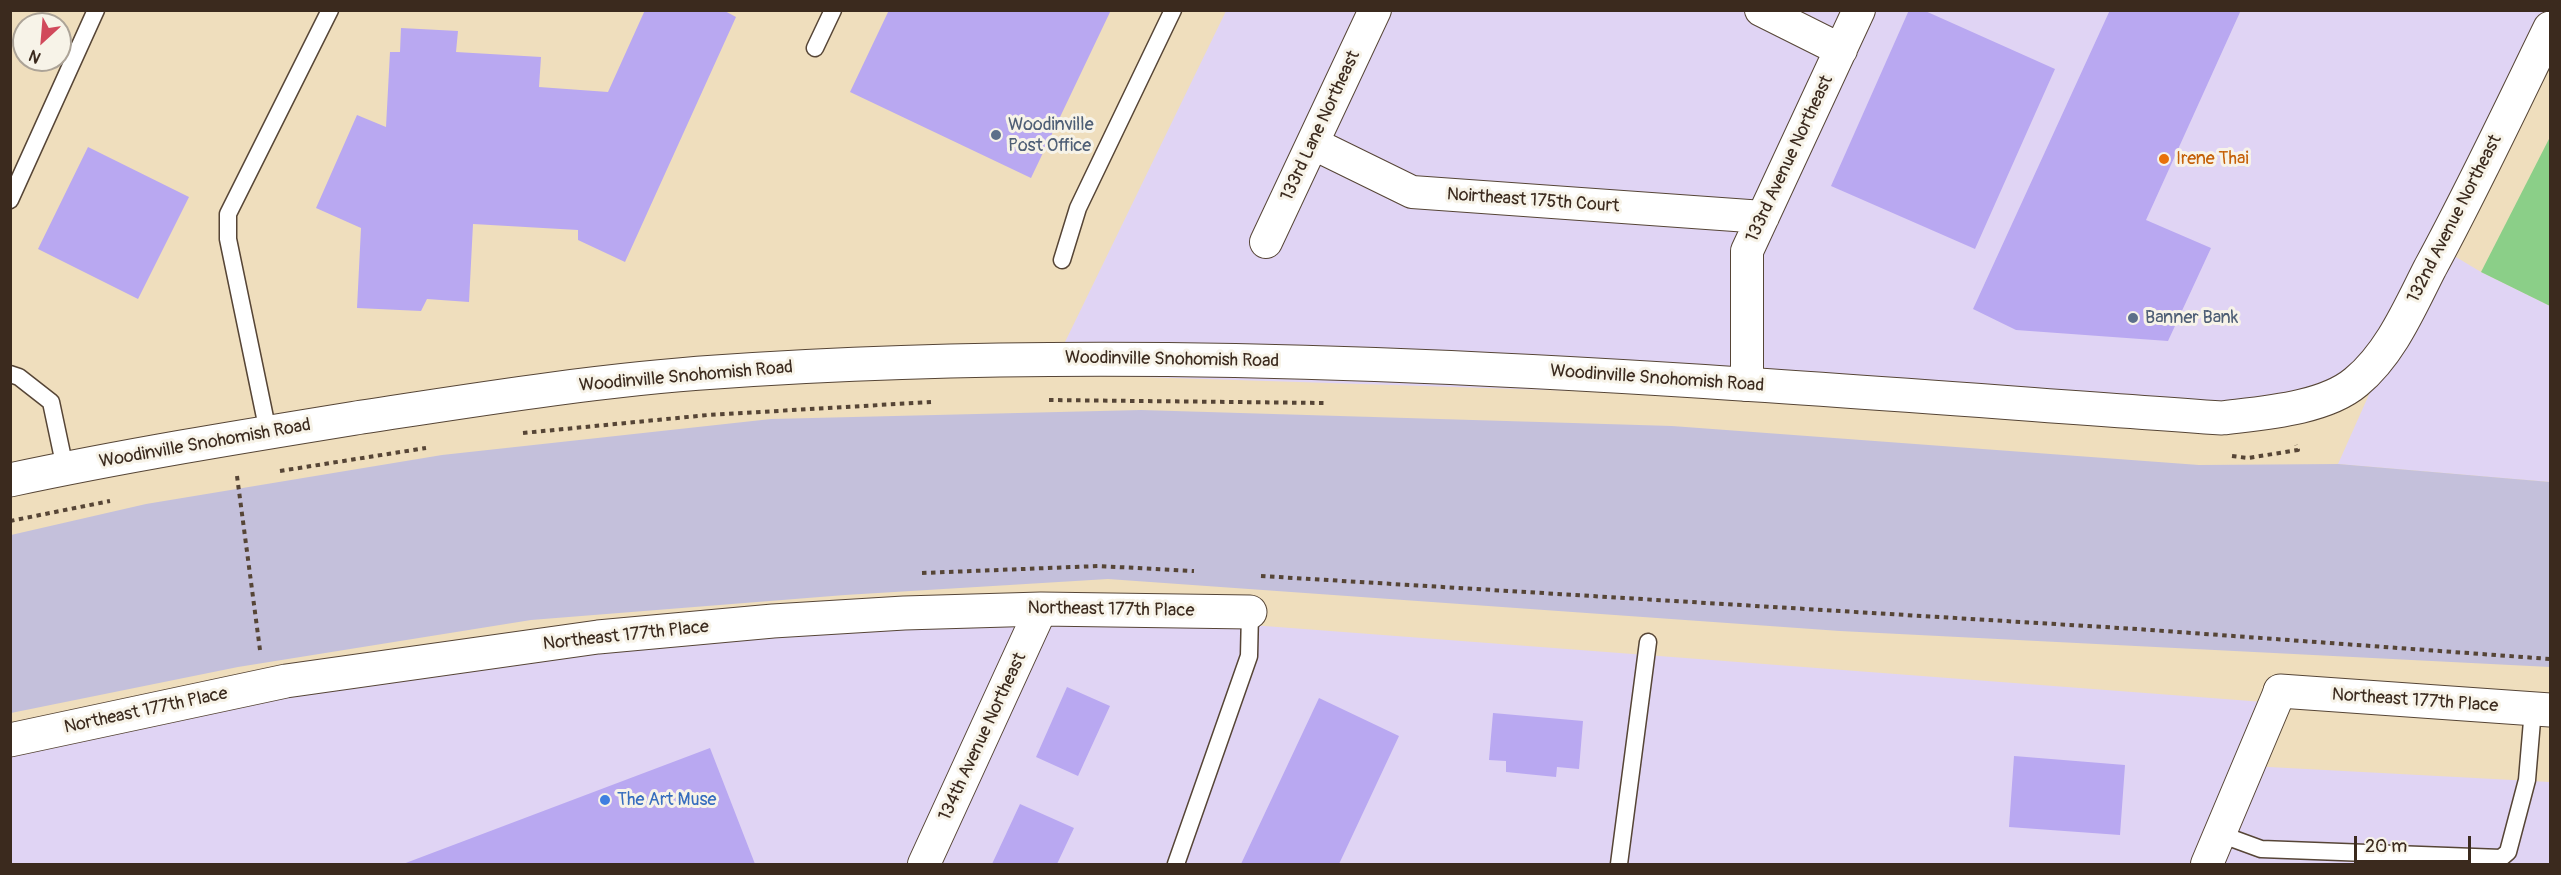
<!DOCTYPE html>
<style>
body{margin:0}
#map{position:relative;width:2561px;height:875px;overflow:hidden;background:#efdebd;font-family:Pangolin,sans-serif}
canvas{display:block}
.frame{position:absolute;inset:0;border:12px solid #3b2a1e;pointer-events:none}
.north{position:absolute;left:12px;top:12px;width:60px;height:60px;box-sizing:border-box;background:#f7f3e8;border:2px solid #aca397;border-radius:50%;rotate:206deg;font-size:16px;font-weight:700;line-height:24px;text-align:center;color:#3b2a1e}
.north::after{content:'';display:block;margin:auto;width:21px;height:27px;background:#d1495b;clip-path:polygon(50% 0,100% 100%,50% 72%,0 100%)}
.scale{position:absolute;left:2354px;top:836px;width:117px;height:27px;box-sizing:border-box;border:3px solid #3b2a1e;border-top:0;padding-left:8px;font-size:18px;line-height:21px;white-space:nowrap;color:#3b2a1e;-webkit-text-stroke:4px #f7f3e8;paint-order:stroke}
</style>
<div id="map">
<canvas width="2561" height="875"></canvas>
<div class="frame"></div>
<div class="north">N</div>
<div class="scale">20 m</div>
</div>
<script>
const ctx = document.querySelector('canvas').getContext('2d');
ctx.lineJoin = 'round';
function fillPath(path, color) { ctx.fillStyle = color; ctx.fill(path, 'evenodd'); }
function strokePath(path, color, width, dash) { ctx.strokeStyle = color; ctx.lineWidth = width; ctx.lineCap = dash ? 'butt' : 'round'; ctx.setLineDash(dash || []); ctx.stroke(path); }
function label(font, color, halo, rows, align = 'center') {
  ctx.font = font + ' Pangolin,sans-serif'; ctx.lineWidth = 6; ctx.setLineDash([]); ctx.textBaseline = 'middle'; ctx.strokeStyle = halo; ctx.fillStyle = color; for (const [text, x, y, turn = 0] of rows) {
    ctx.save(); ctx.translate(x, y); ctx.rotate((+turn || 0) * Math.PI / 180); ctx.textAlign = isNaN(turn) ? turn : align; if (halo) ctx.strokeText(text, 0, 0); ctx.fillText(text, 0, 0); ctx.restore();
  }
}
fillPath(new Path2D(`
 M1226,11h1324l-162,331 -67,67 -429,-8 -781,-25 -63,1z
 M2441,248l40,24 69,34v176l-212,-18 62,-139z
 M1041,609l1236,94 -27,63 300,16v82h-2539l-1,-124 276,-59z`), '#e0d4f4');
fillPath(new Path2D(`
 M1141,410l531,16 527,39 139,-1 212,18v185l-710,-36 -732,-52 -263,16 -314,25 -293,47 -227,46v-178l135,-31 296,-49 329,-36z`), '#c4c0db');
fillPath(new Path2D(`
 M2550,137v169l-69,-34z`), '#8bcf88');
fillPath(new Path2D(`
 M645,10h78l13,7 -111,245 -47,-22v-10l-105,-6 -4,78 -42,-3 -6,12 -64,-3 4,-80 -45,-20 41,-93 29,12 4,-75h10l1,-24 57,3 -2,21 85,5 -2,30 69,5z
 M889,10h222l-80,168 -181,-86z
 M1909,10h14l132,59 -80,180 -144,-63z
 M2110,10h131l-95,210 65,28 -43,93 -152,-11 -43,-21z
 M88,147l101,50 -51,102 -100,-50z
 M1067,687l43,19 -32,70 -42,-19z
 M1319,698l80,38 -60,128h-98z
 M1493,713l90,8 -4,48 -22,-2 -1,10 -50,-5v-11l-17,-1z
 M710,748l45,116h-352z
 M2014,756l111,9 -5,70 -111,-8z
 M1020,804l54,24 -17,36h-65z`), '#b9a8f1');
const lane = new Path2D(`
 M815,48l18,-38
 M10,200l86,-190
 M1062,260l16,-52 95,-198
 M10,374l9,3 32,25 14,66
 M268,432l-40,-193v-25l102,-204
 M2220,834l41,15 240,9 7,-6 19,-72 6,-71
 M1176,864l73,-208 1,-44
 M1619,864l29,-222`);
const street = new Path2D(`
 M1761,10l80,40
 M1314,144l98,48 351,25
 M1266,242l109,-232
 M1747,385v-134l112,-241
 M924,864l117,-255
 M2207,864l73,-173`);
const secondary = new Path2D(`
 M10,480c117,-25 235,-44 352,-63 118,-18 236,-37 354,-45 503,-36 1005,11 1506,46 40,-5 102,-9 134,-36 35,-29 54,-75 74,-114 43,-79 81,-160 120,-240
 M2280,691l270,19
 M10,740l276,-59 312,-44 175,-16 131,-8 137,-4 209,3`);
strokePath(lane, '#564536', 19);
strokePath(street, '#564536', 34);
strokePath(secondary, '#564536', 35);
strokePath(new Path2D(`
 M1049,400l275,3
 M523,433l185,-18 223,-13
 M2232,456l16,2 50,-8 -2,-5
 M280,471l146,-23
 M237,476l23,174
 M10,521l100,-20
 M922,573l176,-7 96,5
 M1261,576l876,53 413,30`), '#564536', 4, [4.5, 4.5]);
strokePath(lane, '#fff', 16);
strokePath(street, '#fff', 32);
strokePath(secondary, '#fff', 33);
for (const [x, y, r, color] of [
 [996,135,6,"#5c6f8a"],
 [2164,159,6,"#e8710a"],
 [2133,318,6,"#5c6f8a"],
 [605,800,6,"#3f7fe0"]
]) { const dot = new Path2D(); dot.arc(x, y, r, 0, 2 * Math.PI); ctx.fillStyle = color; ctx.fill(dot); strokePath(dot, '#f7f3e8', 2); }
label('18px', '#4e5e75', '#f7f3e8', [
 ["Woodinville",1008,125],
 ["Post Office",1008,146],
 ["Banner Bank",2145,318]
], 'left');
label('18px', '#3b2a1e', '#f7f3e8', [
 ["133rd Lane Northeast",1321,126,-65],
 ["133rd Avenue Northeast",1790,159,-65],
 ["Noirtheast 175th Court",1533,201,4],
 ["132nd Avenue Northeast",2455,219,-63],
 ["Woodinville Snohomish Road",1172,360,1],
 ["Woodinville Snohomish Road",686,377,-5],
 ["Woodinville Snohomish Road",1657,379,4],
 ["Woodinville Snohomish Road",205,444,-10],
 ["Northeast 177th Place",1111,610,1],
 ["Northeast 177th Place",626,636,-6],
 ["Northeast 177th Place",2415,701,4],
 ["Northeast 177th Place",146,711,-12],
 ["134th Avenue Northeast",983,737,-65]
]);
label('18px', '#c56008', '#f7f3e8', [
 ["Irene Thai",2176,159]
], 'left');
label('18px', '#366cbe', '#f7f3e8', [
 ["The Art Muse",617,800]
], 'left');
</script>
